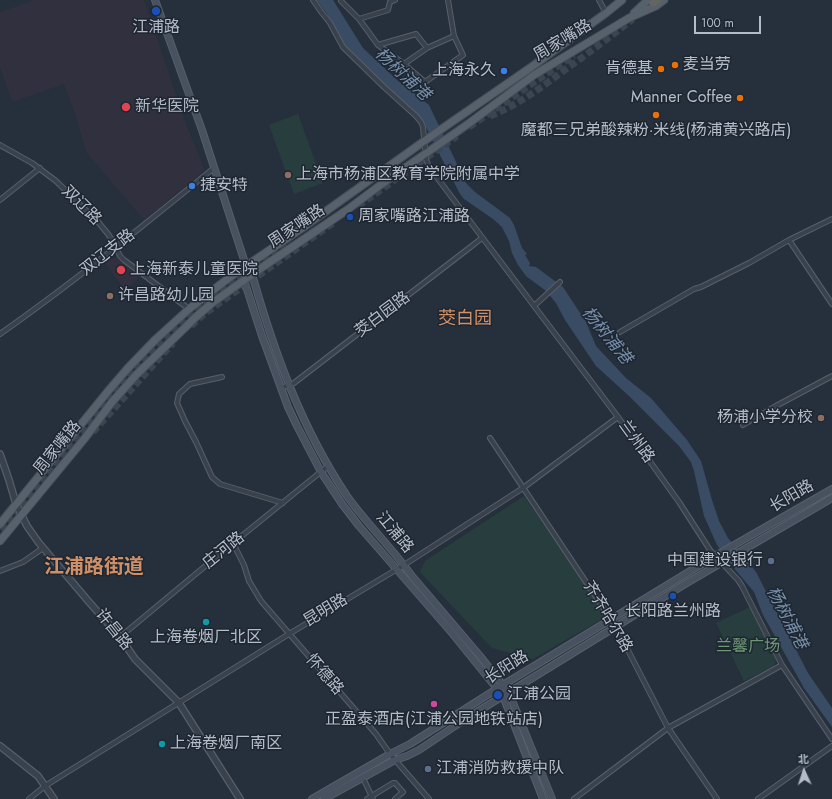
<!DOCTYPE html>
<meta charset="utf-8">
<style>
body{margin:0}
#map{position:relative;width:832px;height:799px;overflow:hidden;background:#25303c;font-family:Jost,"Noto Sans SC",sans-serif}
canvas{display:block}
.north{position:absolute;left:784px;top:751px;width:40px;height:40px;-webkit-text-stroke:3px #1e2631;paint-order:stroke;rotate:357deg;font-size:11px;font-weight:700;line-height:16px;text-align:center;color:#b4bcc8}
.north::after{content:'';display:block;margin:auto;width:14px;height:18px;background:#b4bcc8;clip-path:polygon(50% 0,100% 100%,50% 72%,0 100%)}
.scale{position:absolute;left:694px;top:16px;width:67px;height:18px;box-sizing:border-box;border:2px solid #b4bcc8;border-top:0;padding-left:5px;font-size:12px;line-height:14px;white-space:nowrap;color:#b4bcc8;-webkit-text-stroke:3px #1e2631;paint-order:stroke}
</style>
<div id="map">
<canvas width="832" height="799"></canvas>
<div class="north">北</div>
<div class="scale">100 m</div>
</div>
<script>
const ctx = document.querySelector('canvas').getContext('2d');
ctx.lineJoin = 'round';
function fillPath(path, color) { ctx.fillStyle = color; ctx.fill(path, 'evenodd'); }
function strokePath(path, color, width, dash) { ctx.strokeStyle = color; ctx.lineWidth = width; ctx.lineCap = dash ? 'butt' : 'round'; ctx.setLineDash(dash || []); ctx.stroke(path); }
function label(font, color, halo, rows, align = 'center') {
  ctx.font = font + ' Jost,"Noto Sans SC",sans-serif'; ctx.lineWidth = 3; ctx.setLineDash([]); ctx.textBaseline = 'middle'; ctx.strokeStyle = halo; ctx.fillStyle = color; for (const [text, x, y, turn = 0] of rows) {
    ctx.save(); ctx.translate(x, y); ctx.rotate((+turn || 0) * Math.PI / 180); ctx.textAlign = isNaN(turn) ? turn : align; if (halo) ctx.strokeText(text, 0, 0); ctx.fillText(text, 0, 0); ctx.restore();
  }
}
fillPath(new Path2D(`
 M34,0h110l42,124 19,46 -61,50 -58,-68 -12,-41 -10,-27 -52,18 -12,-35v-55z
 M113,258h3l2,1 22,18 -15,13 -20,-27z`), '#31303e');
fillPath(new Path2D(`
 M298,114l25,69 -29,11 -25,-69z
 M524,496l79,114 1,8 -71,41 -41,-11 -72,-76 5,-11z
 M750,607l26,52 -1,4 -2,3 -29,15 -28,-58z`), '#283e3e');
fillPath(new Path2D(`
 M317,0h16l30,48 34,32 32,25 37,78 9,9 35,26 4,7 8,23 5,6 -2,1 5,8 -1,3 7,1 27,20 23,35 10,24 30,32 25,20 36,42 14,21 11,39 7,21 9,17 17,20 11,14 52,101 24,35v19l-28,-39 -41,-73 -9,-23 -21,-25 -16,-22 -13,-29 -10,-45 -3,-9 -12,-16 -50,-50 -33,-30 -31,-46 -9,-17 -10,-12 -20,-15 -8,-11 -6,-12 -3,-12 -7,-14 -9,-8 -29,-20 -4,-5 -18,-35 -18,-36 -67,-63 -12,-14 -18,-32z`), '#394c63');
strokePath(new Path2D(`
 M490,116c28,-11 52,-29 76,-47 23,-16 45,-33 67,-50
 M469,127l105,-72
 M358,206l99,-70
 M191,326l13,-12 129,-91
 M93,432l80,-89
 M0,529l113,-137 60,-64 23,-20 93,-67`), '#3a4551', 7, [7, 3.5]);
const minor = new Path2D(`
 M313,0l9,13 8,10 13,24 41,40 32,29 5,6 2,5 3,32 3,8 189,250 61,85 31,48 11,12 17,18 4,6 40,79 50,74
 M599,0l7,13
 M341,1l18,18 29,-9 2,-8 5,-2
 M359,19l19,26 38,-11 11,14
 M378,45l26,19 23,-16 27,-12
 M404,64l21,18 38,-27 -9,-19 -6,-36
 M0,145l32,18 24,18 43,42 9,11 6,9 6,13 4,4 65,49
 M0,200l40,-32
 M789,240l43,64
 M534,306l26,-24
 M620,332l74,-43 7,-2 48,-24 40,-23 43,-21
 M0,334c74,-52 144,-109 214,-166
 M222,377l-32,7 -11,10 -2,9 8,18 11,21 16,35 8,7 63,19
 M281,388l13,-5 170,-131 18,-14
 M743,425l31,-18 58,-31
 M490,438l126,189 52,101 49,71
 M233,543l11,22 5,16 12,20 115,133 14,20 39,45
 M0,571l23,-9 20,-14
 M120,637l113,-94 95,-77
 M363,778l10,21
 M29,799l16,-13 244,-152 115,-69 119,-77 95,-71
 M367,799l26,-16h2l8,9 -8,7
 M574,799l94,-71 114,-63
 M758,799l74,-53`);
const tertiary = new Path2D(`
 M0,454l9,26 7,24 11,22 12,17 50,59 31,35 15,22 44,44 61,96
 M0,746l38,30 16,23`);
const secondary = new Path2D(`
 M155,0l47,130 44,136 6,8c22,78 50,155 95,222 20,28 45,52 65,80l68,80 29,37 43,106
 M246,266l-2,14 18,56 26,71 9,19 24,46 21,32 17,22 93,107 51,63 40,103
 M312,799l78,-45 20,-10 93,-59 212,-129 117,-67
 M324,799l71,-39 12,-4 12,-6 48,-32 75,-46 143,-88 147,-86`);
const primary = new Path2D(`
 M634,13l14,-13
 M0,524l109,-134 19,-22 28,-29 33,-30 41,-32 78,-53 122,-87 100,-69 76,-55 16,-13
 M0,541l85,-103 27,-36 25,-28 60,-58 15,-13 52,-37 83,-56 32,-24 89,-62 66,-49 95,-57 27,-12 8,-6`);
const trunk = new Path2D(`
 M653,3l4,-3`);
strokePath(minor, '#575f6a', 6);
strokePath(tertiary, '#575f6a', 8);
strokePath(secondary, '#575f6a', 8);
strokePath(primary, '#454d58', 9);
strokePath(trunk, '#444c57', 9);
strokePath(minor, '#38414c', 4);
strokePath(tertiary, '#38414c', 5.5);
strokePath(secondary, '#47515f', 6);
strokePath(primary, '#57616c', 7);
strokePath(trunk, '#646461', 7);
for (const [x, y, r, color] of [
 [156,11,5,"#1a4fb4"],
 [675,65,4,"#e8710a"],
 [661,69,4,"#e8710a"],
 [504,71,4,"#3f7fe0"],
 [740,98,4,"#e8710a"],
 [126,107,5,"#e0444e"],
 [656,115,4,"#e8710a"],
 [288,175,4,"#8d6e63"],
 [192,186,4,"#3f7fe0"],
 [350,217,4,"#1a4fb4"],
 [121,270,5,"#e0444e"],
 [110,296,4,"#8d6e63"],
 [821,418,4,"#8d6e63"],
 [771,561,4,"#5c6f8a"],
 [673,596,4,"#1a4fb4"],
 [206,622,4,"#0f9aa8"],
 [498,695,5,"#1a4fb4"],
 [434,704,4,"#d1479c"],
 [162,744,4,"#0f9aa8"],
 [428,769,4,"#5c6f8a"]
]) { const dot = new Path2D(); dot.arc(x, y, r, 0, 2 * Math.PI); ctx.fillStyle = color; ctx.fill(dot); strokePath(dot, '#1e2631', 1.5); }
label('16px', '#b4bcc8', '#1e2631', [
 ["江浦路",156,28,"center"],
 ["麦当劳",683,65],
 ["肯德基",653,69,"right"],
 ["上海永久",496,71,"right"],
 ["Manner Coffee",732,98,"right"],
 ["新华医院",135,107],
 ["魔都三兄弟酸辣粉·米线(杨浦黄兴路店)",656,131,"center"],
 ["上海市杨浦区教育学院附属中学",296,175],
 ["捷安特",200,186],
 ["周家嘴路江浦路",358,217],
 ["上海新泰儿童医院",130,270],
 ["许昌路幼儿园",118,296],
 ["杨浦小学分校",813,418,"right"],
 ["中国建设银行",763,561,"right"],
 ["长阳路兰州路",673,612,"center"],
 ["上海卷烟厂北区",206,638,"center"],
 ["江浦公园",507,695],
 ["正盈泰酒店(江浦公园地铁站店)",434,720,"center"],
 ["上海卷烟厂南区",170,744],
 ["江浦消防救援中队",436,769]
], 'left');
label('16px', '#b4bcc8', '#1e2631', [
 ["周家嘴路",563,41,-31],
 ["双辽路",81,206,45],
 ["周家嘴路",297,227,-34],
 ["双辽支路",108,253,-38],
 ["茭白园路",383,315,-37],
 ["兰州路",636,442,54],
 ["周家嘴路",58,448,-51],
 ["长阳路",792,497,-30],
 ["江浦路",394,533,50],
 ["庄河路",224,551,-39],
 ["昆明路",326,611,-31],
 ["齐齐哈尔路",607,617,59],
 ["许昌路",113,630,51],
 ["长阳路",507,668,-32],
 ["怀德路",324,675,49]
]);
label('16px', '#6c9875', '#1e2631', [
 ["兰馨广场",748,647]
]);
label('italic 17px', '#768eaa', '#1e2631', [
 ["杨树浦港",402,75,43],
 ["杨树浦港",606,336,51],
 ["杨树浦港",786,618,62]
]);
label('18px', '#d09067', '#1e2631', [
 ["茭白园",465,320]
]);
label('bold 20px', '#d09067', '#1e2631', [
 ["江浦路街道",94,568]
]);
</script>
